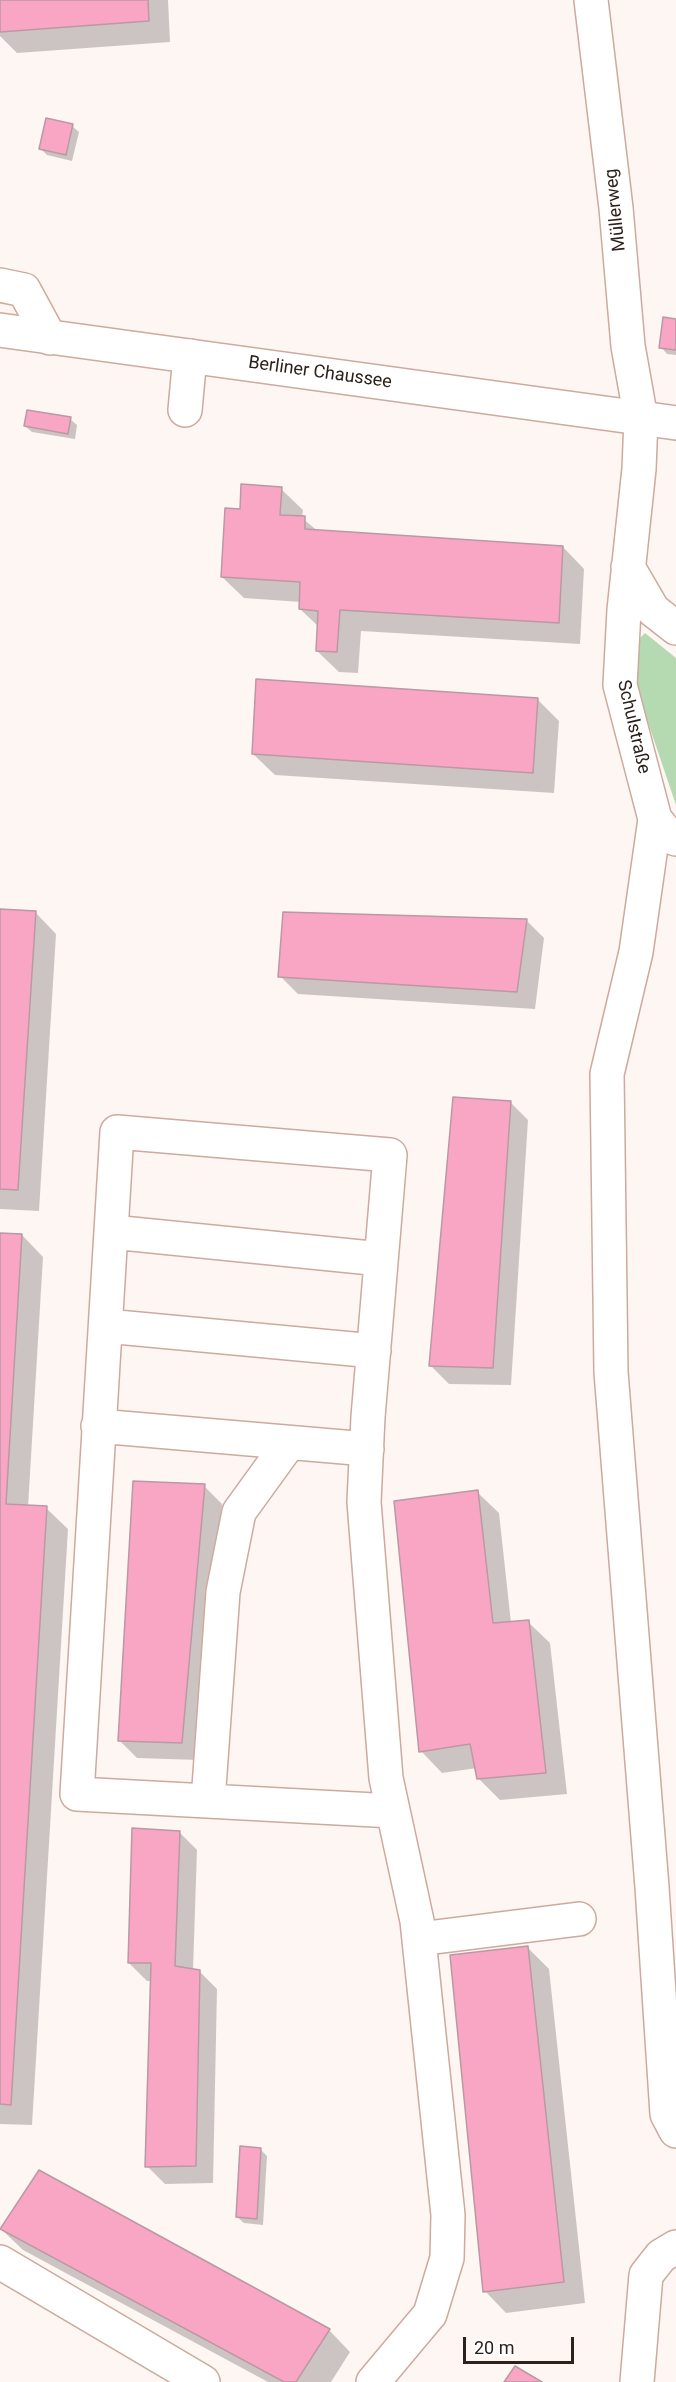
<!DOCTYPE html>
<meta charset="utf-8">
<style>
body{margin:0}
#map{position:relative;width:676px;height:2382px;overflow:hidden;background:#fef6f3;font-family:Roboto,sans-serif}
canvas{display:block}
.scale{position:absolute;left:463px;top:2337px;width:111px;height:27px;box-sizing:border-box;border:3px solid #2e211c;border-top:0;padding-left:8px;font-size:18px;line-height:21px;white-space:nowrap;color:#2e211c;-webkit-text-stroke:4px #fff;paint-order:stroke}
</style>
<div id="map">
<canvas width="676" height="2382"></canvas>
<div class="scale">20 m</div>
</div>
<script>
const ctx = document.querySelector('canvas').getContext('2d');
ctx.lineJoin = 'round';
function fillPath(path, color) { ctx.fillStyle = color; ctx.fill(path, 'evenodd'); }
function strokePath(path, color, width, dash) { ctx.strokeStyle = color; ctx.lineWidth = width; ctx.lineCap = dash ? 'butt' : 'round'; ctx.setLineDash(dash || []); ctx.stroke(path); }
function label(font, color, halo, rows, align = 'center') {
  ctx.font = font + ' Roboto,sans-serif'; ctx.lineWidth = 4.5; ctx.setLineDash([]); ctx.textBaseline = 'middle'; ctx.strokeStyle = halo; ctx.fillStyle = color; for (const [text, x, y, turn = 0] of rows) {
    ctx.save(); ctx.translate(x, y); ctx.rotate((+turn || 0) * Math.PI / 180); ctx.textAlign = isNaN(turn) ? turn : align; if (halo) ctx.strokeText(text, 0, 0); ctx.fillText(text, 0, 0); ctx.restore();
  }
}
fillPath(new Path2D(`
 M645,633l31,25v147l-41,-121 4,-45z`), '#b5d9b1');
fillPath(new Path2D(`
 M0,0h168l2,42 -153,11 -17,-17z
 M72,126l7,6 -7,29 -25,-6 -6,-6z
 M676,321v34l-9,-1 -6,-7z
 M70,419l7,6 -2,14 -43,-7 -7,-6z
 M281,489l22,21 -1,8 17,14 244,15 21,22 -4,75 -219,-13 -3,42 -19,-1 -22,-21 2,-24 -19,-18 1,-7 -57,-4 -22,-21 19,-66z
 M537,699l22,22 -5,72 -279,-18 -22,-21z
 M0,910l35,2 21,22 -17,277 -39,-2z
 M526,920l18,18 -9,71 -237,-15 -18,-18z
 M510,1102l18,18 -17,265 -62,-1 -18,-18z
 M0,1234l22,1 21,22 -15,250 18,1 22,21 -36,596 -32,-1z
 M204,1486l18,18 -23,256 -62,-2 -18,-18z
 M477,1492l22,21 12,110 17,-1 22,21 17,151 -67,6 -21,-21 -2,-11 -35,5 -21,-22z
 M179,1832l18,18 -4,120 6,1 18,18 -4,194 -48,1 -18,-18 5,-185h-5l-18,-18z
 M528,1948l21,21 36,334 -79,10 -21,-22z
 M261,2150l6,6 -4,69 -19,-2 -7,-6z
 M1,2229l328,101 21,22 -19,30h-63l-245,-132z`), '#0003');
const building = new Path2D(`
 M0,0h148l1,21 -149,11z
 M46,118l27,6 -7,31 -27,-6z
 M663,317l13,2v31l-17,-2z
 M27,410l44,7 -3,17 -44,-8z
 M241,484l41,3 -2,28 25,1v13l258,17 -4,77 -219,-13 -3,42 -21,-1 2,-40 -19,-2 1,-27 -79,-5 4,-69 15,1z
 M256,679l282,19 -5,75 -281,-19z
 M0,909l36,2 -18,279 -18,-1z
 M283,912l244,7 -10,73 -239,-15z
 M453,1097l58,4 -18,267 -64,-2z
 M0,1233l22,1 -16,270 41,2 -36,599 -11,-1z
 M133,1481l72,3 -23,259 -64,-2z
 M478,1490l15,133 36,-3 17,153 -69,6 -7,-35 -51,8 -25,-251z
 M132,1828l48,3 -5,135 25,4 -4,196 -51,1 6,-204h-23z
 M528,1946l36,336 -81,10 -33,-337z
 M240,2146l21,2 -4,71 -21,-2z
 M39,2170l291,159 -34,53h-12l-284,-153z
 M515,2366l27,16h-38z`);
fillPath(building, '#f8a6c4');
strokePath(building, '#bb98a4', 1.5);
const minor = new Path2D(`
 M591,0l25,208 12,138 13,73 -2,50 -15,141 -4,75 35,134 14,17 7,3
 M0,285l24,5 26,48
 M185,410l5,-54
 M628,567l25,43 23,18
 M655,819l-19,133 -29,122 4,298 41,515 15,227 9,17
 M112,1232l269,27
 M106,1326l268,25
 M98,1426l269,23
 M208,1801l15,-209 16,-80 50,-69
 M419,1939l160,-20
 M0,2262l203,120
 M373,2382l57,-68 17,-56 1,-43 -31,-294 -31,-143 -22,-276 4,-85 22,-262 -273,-23 -40,662 316,17
 M637,2382l9,-107 15,-19 15,-9`);
const major = new Path2D(`
 M0,330l676,93`);
strokePath(minor, '#cdaa9d', 36);
strokePath(major, '#cdaa9d', 36);
strokePath(minor, '#fff', 33);
strokePath(major, '#fff', 33);
label('18px', '#2e211c', '#fff', [
 ["Müllerweg",616,210,-96],
 ["Berliner Chaussee",320,373,8],
 ["Schulstraße",633,727,77]
]);
</script>
